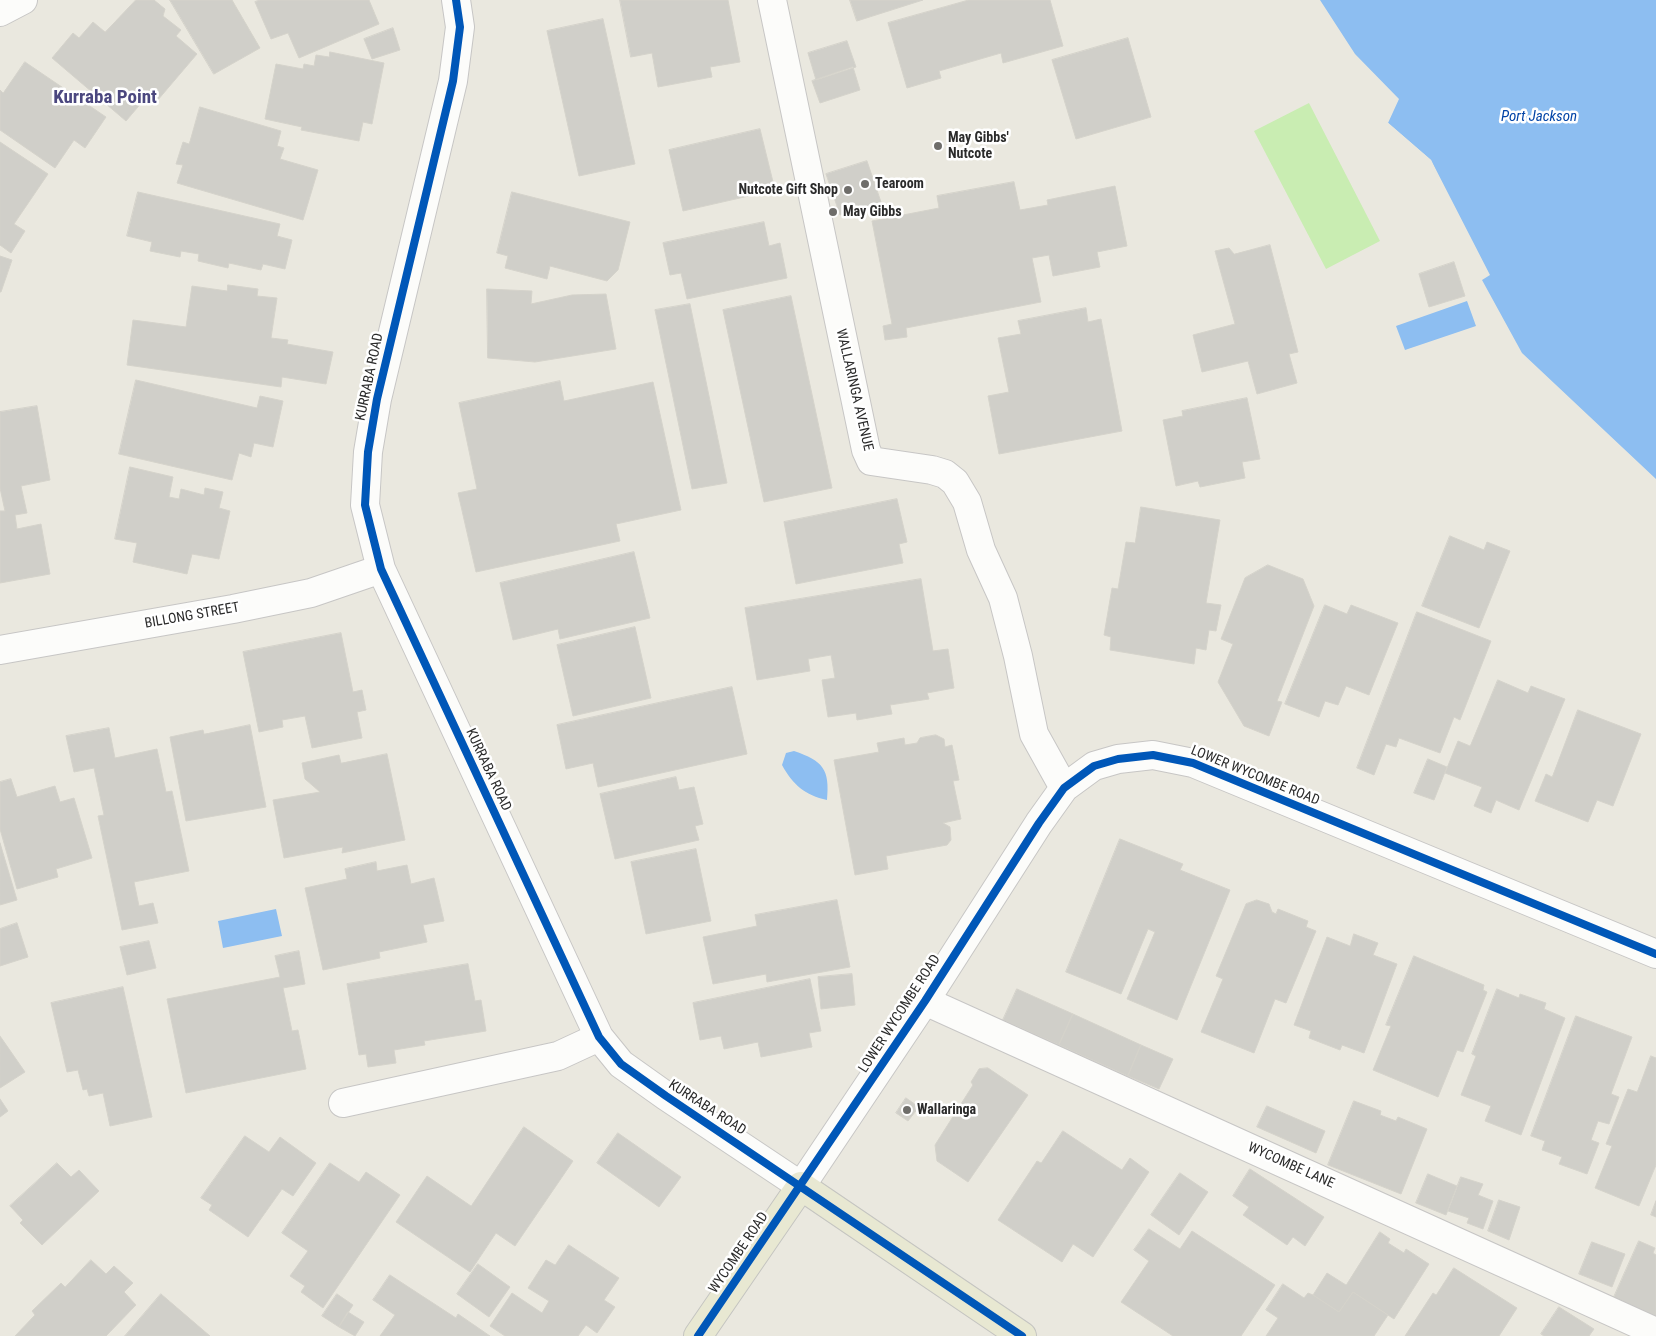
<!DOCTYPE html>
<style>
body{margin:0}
canvas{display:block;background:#eae8df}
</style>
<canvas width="1656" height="1336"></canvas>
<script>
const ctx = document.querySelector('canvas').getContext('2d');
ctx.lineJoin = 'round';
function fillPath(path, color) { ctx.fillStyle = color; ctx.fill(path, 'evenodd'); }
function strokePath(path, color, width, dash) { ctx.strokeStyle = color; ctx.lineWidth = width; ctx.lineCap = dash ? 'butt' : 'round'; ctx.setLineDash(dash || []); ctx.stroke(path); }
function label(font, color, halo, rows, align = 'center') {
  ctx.font = font + ' "Roboto Condensed",sans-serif'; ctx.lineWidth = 5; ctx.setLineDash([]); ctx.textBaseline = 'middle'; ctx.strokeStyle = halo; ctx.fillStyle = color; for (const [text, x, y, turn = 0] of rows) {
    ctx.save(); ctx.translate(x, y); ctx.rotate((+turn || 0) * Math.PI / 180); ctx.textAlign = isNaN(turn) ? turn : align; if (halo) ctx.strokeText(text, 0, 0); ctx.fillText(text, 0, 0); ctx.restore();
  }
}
fillPath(new Path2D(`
 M1309,103l71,138 -54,28 -72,-138z`), '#c9edb2');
fillPath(new Path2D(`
 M1320,0h336v479l-134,-126 -40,-73 8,-5 -59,-115 -43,-37 11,-24 -44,-45z
 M1467,301l9,25 -71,24 -9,-24z
 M794,751c29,10 36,18 33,49 -22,-5 -34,-15 -45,-35l4,-12z
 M276,909l6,27 -59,12 -5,-27z`), '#8dbef1');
fillPath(new Path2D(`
 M1386,121l45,39 15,34 -17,-33 -43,-36z`), '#eae8df');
const building = new Path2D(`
 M136,0h18l11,9 -2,7 18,14 -5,6 21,18 -40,47 -8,-7 -23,27 -74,-63 21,-25 6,5 14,-16 12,10z
 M170,0h62l28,48 -46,26z
 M260,0h109l10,24 -80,34 -11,-25 -17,6 -16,-37z
 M620,0h108l12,62 -30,5 2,10 -54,10 -6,-34 -21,4z
 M850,0h73l-66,21z
 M969,0h81l13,46 -60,17 -2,-10 -62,18 2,7 -34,10 -19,-65z
 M603,19l32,145 -56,12 -32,-145z
 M393,28l7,22 -28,9 -8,-20z
 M1128,38l23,79 -75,22 -24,-79z
 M847,41l9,26 -40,13 -8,-27z
 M330,52l54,11 -12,61 -9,-2 -4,19 -58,-11 1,-3 -37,-8 11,-55 27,5 1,-5 10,2 2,-11 13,2z
 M25,62l81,55 -21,31 -11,-8 -19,28 -55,-38v-40l3,3z
 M853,67l7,23 -40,13 -8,-22z
 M200,107l81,24 -4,15 7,2 -4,11 38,11 -15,50 -126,-37 6,-18 -7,-1 7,-22 6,2z
 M760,129l15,61 -92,21 -14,-61z
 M0,142l48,32 -34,50 11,7 -14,22 -11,-8z
 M867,161l14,41 -41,13 -14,-41z
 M1014,182l6,28 28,-5 -1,-5 68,-14 12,60 -30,6 3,15 -47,9 -4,-21 -17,3 9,44 -135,26 1,9 -22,3 -2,-14 9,-2 -20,-103 67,-13 -2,-12z
 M138,192l142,32 -3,12 15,4 -7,29 -22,-5 -2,6 -32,-7 -1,5 -30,-7 1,-7 -18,-3 -1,6 -30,-6 2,-9 -25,-6z
 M512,192l118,30 -12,48 -11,11 -57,-15 -3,13 -42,-11 3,-12 -11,-3z
 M764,222l5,24 11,-3 7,35 -100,21 -6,-26 -11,2 -7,-32z
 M1270,245l28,107 -9,2 8,29 -40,11 -9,-33 -46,11 -9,-37 42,-11 -20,-73 14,-3 5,6z
 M0,256l12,4 -11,32h-1z
 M1454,262l11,34 -36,11 -10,-33z
 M228,285l30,4 -1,7 20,2 -6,40 17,2 -1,4 46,8 -7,32 -44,-7 -1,10 -154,-22 6,-45 53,7 6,-41 35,5z
 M487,289l45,2 -1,13 41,-9 34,-1 10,55 -81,13 -47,-4z
 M791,296l41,192 -68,14 -41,-192z
 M690,304l37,179 -35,6 -37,-179z
 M1086,308l2,14 13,-3 21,112 -123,23 -11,-58 21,-4 -11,-54 23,-4 -3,-13z
 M136,380l121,28 3,-12 23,5 -10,46 -19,-4 -3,14 -12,-4 -7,27 -113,-26z
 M560,381l4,20 89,-19 28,128 -65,14 4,17 -144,31 -18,-79 19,-4 -18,-86z
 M1247,398l13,61 -18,3 3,16 -45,9 -2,-6 -22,5 -13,-66 20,-4 -1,-5z
 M37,406l13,74 -29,6 6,27 -12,2 2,14 24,-5 9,50 -50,9v-72h5l-5,-23v-76z
 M130,467l43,10 -4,20 10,2 2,-10 23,6 1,-7 18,4 -4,16 11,3 -11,48 -27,-5 -5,20 -54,-12 4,-19 -22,-4z
 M897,499l10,43 -8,2 4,19 -107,21 -12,-62z
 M1141,507l79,13 -14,83 15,2 -5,26 -7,-1 -3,20 -10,-2 -2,16 -84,-14 1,-13 -7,-2 8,-47 6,1 8,-47 9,1z
 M1450,536l34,14 3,-8 23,9 -31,77 -57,-22z
 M634,552l16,66 -90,21 -2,-10 -45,11 -13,-57z
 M1268,565l35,14 11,27 -37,95 5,1 -13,34 -25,-10 -26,-44 15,-38 -12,-5 24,-61z
 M921,579l12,72 15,-2 6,39 -27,5 2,6 -39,6 2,9 -35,6 -1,-7 -28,4 -6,-37 13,-2 -4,-23 -23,4 2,12 -53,9 -12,-72z
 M1325,605l22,9 4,-9 47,18 -29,72 -23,-9 -8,19 -13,-4 -6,16 -34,-13z
 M1417,612l74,29 -31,79 -6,-3 -14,36 -41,-15 -3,9 -10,-3 -12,31 -17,-7z
 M635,627l16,71 -78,18 -16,-71z
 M341,633l12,59 9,-2 4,20 -9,2 5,26 -50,10 -7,-32 -23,4 1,7 -24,5 -16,-80z
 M1498,680l30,13 3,-7 34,13 -46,111 -23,-10 -5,13 -17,-7 8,-19 -37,-14 13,-32 12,5z
 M732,687l15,67 -149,33 -5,-24 -27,6 -9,-44z
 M1578,710l63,24 -28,72 -16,-6 -9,22 -53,-21 11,-27 6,3z
 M250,725l16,82 -80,14 -16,-84 33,-7 1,4z
 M109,728l6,30 42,-9 9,43 6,-1 17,80 -55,11 5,24 14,-3 5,20 -36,7 -24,-114 6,-1 -10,-47 -20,4 -8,-36z
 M936,735l8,4 1,8 7,-2 7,35 -6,1 8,38 -18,4 7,4 1,13 -4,5 -61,11 2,13 -33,6 -21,-115 45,-8 -2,-9 27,-5 1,7 12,-2 3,-5z
 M387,754l18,86 -63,13 1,-6 -59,11 -11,-58 47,-8 -15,-13 -3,-16 37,-8 2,8z
 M1428,759l19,8 -13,33 -20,-7z
 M676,777l3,13 15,-3 9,37 -8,2 4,14 -84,19 -15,-65z
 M11,779l6,18 38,-11 5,16 14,-4 18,60 -36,11 2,8 -41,12 -17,-60v-47z
 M1120,839l63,25 -3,6 50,20 -53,130 -50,-21 28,-67 -7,-3 -27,65 -55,-22z
 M0,843l17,57 -17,5z
 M696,849l15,72 -65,13 -15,-72z
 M376,862l1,9 30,-6 4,19 23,-6 10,43 -21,4 4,17 -48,10 1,6 -57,12 -18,-82 42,-9 -2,-10z
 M837,900l13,67 -83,15 -1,-8 -53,10 -10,-47 54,-11 -2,-11z
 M1257,900l12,4 3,8 4,2 2,-5 30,12 -2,6 10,4 -30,72 -11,-4 -21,54 -53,-21 22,-53 -7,-3 30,-72z
 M17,923l11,34 -28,9v-37z
 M1354,934l24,9 -5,12 24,9 -33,89 -22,-8 -2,5 -31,-12 2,-7 -17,-6 33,-88 23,9z
 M149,941l7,27 -29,7 -7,-28z
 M299,951l6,33 -22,4 9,43 6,-1 8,39 -120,24 -19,-94 113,-22 -5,-21z
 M1414,956l70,29 -1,5 4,2 -24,60 -6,-2 -19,47 -65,-27 18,-44 -5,-1z
 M468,964l7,37 6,-1 5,31 -62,10 1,4 -31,5 2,13 -28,4 -2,-13 -7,1 -12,-71z
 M852,974l3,31 -34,4 -3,-32z
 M810,979l11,52 -12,2 3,14 -51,10 -3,-15 -34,7 -3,-13 -21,4 -7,-37z
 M123,987l29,130 -42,9 -7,-33 -14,3 -2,-7 -4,1 -5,-20 -11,2 -16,-69z
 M1017,989l56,25 -14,31 -56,-25z
 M1497,989l22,9 1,-4 26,9 -2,6 21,9 -44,117 -36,-14 6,-15 -30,-11 15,-39 -4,-2z
 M1073,1014l68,31 -13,31 -69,-31z
 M1576,1016l56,21 -21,57 8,3 -10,27 -11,-3 -7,19 8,3 -12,31 -28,-10 3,-7 -20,-7 3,-9 -14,-5z
 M0,1036l25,36 -25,16z
 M1141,1045l32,14 -14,30 -31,-13z
 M1651,1056l5,2v107l-17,41 -44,-18 17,-42 -6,-2 22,-55 9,3z
 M988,1068l40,27 -60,87 -31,-21 -2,-16 38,-60 -2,-3 8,-13z
 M906,1098l13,9 -11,14 -12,-8z
 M0,1099l8,12 -8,6z
 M1354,1101l27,10 -1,4 16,6 2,-4 29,12 -26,65 -73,-29z
 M1267,1106l58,25 -9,22 -59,-26z
 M524,1127l49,34 -58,85 -19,-13 -26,39 -74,-50 31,-46 44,30z
 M1063,1131l59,39 8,-12 19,14 -56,85 -20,-13 -11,18 -64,-42 39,-59 4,2z
 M618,1133l63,44 -22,30 -62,-44z
 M245,1136l24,16 11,-15 36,26 -23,33 -11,-7 -34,48 -39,-27 3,-5 -11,-7z
 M57,1163l14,14 8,-7 20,21 -57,54 -22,-22 3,-3 -13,-14z
 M330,1163l29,19 7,-10 34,23 -77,113 -22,-16 4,-6 -15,-10 18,-25 -26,-18z
 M1250,1169l74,48 -19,29 -12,-9 -6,8 -44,-30 6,-8 -16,-11z
 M1180,1173l28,19 -29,43 -28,-20z
 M1428,1174l29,12 -11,29 -30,-12z
 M1461,1177l22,7 -5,11 15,6 -10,28 -16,-6 2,-5 -21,-7z
 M1499,1200l21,7 -11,33 -21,-9z
 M1656,1201v16l-5,-2z
 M1149,1229l31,20 12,-18 83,54 -34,51h-68l-52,-34 28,-41 -15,-11z
 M1380,1232l10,7 -2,4 16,10 2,-4 23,15 -35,55 -41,-27 -14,20 -26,-17 14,-22 19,12z
 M1639,1241l16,7 -2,5 3,2v61l-42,-19z
 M1592,1242l33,12 -13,33 -33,-13z
 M569,1245l50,33 -15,22 11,7 -18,26 -11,-8 -8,11h-73l-15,-10 22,-33 30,20 7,-12 -21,-13 18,-28 9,5z
 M91,1260l15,14 8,-8 19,17 -9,9 12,13 -30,31h-91l20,-21 -3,-4 29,-28 4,4z
 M478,1264l32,23 -21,30 -32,-23z
 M1454,1268l63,40 -18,28h-94l28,-43 3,2z
 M390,1275l66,43 2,-4 32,22h-110l15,-21 -22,-15z
 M1283,1284l21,14 4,-5 5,2 26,17 14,-20 35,23 -14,21h-108l12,-18 -12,-8z
 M161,1294l49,42h-85z
 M337,1294l16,11 -14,22 -17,-11z
 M1559,1307l35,22 -5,7h-45l-3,-2z
 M348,1312l16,10 -9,14 -16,-9z`);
fillPath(building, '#d0cfc9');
strokePath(building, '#d5d3cb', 1);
const minor = new Path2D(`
 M456,0l4,27 -7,54 -76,318 -9,53 -3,53 16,64 218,468 22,27 45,32 135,90 124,-185 114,-178 25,-35 30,-22 24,-7 35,-4 40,8 463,191
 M772,0l94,450 5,11 61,9 13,4 10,8 12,20 14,48 22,48 15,58 16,78 30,54
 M0,12l23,-12
 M0,650l233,-41 78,-16 70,-24
 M925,1001l731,331
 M343,1103l215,-47 41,-19`);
const major = new Path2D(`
 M698,1336l103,-150 221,150`);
strokePath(minor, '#c7c6c5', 30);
strokePath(major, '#c5c5c1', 30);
strokePath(minor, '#fcfcfa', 28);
strokePath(major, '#e8e8d2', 28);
strokePath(new Path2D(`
 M456,0l4,27 -7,54 -76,318 -9,53 -3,53 16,64 218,468 22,27 45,32 356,240
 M698,1336l227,-335 114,-178 25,-35 30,-22 24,-7 35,-4 40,8 463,191`), '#0057b8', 8);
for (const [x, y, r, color] of [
 [938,146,5,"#6e6d6a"],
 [865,184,5,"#6e6d6a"],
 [848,190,5,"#6e6d6a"],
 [833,212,5,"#6e6d6a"],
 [907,1110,5,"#6e6d6a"]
]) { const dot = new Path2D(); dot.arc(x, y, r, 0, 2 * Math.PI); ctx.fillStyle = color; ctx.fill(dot); strokePath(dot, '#fff', 2); }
label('bold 14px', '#2b2b2b', '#fff', [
 ["May Gibbs'",948,138],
 ["Nutcote",948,154],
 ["Tearoom",875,184],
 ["Nutcote Gift Shop",838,190,"right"],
 ["May Gibbs",843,212],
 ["Wallaringa",917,1110]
], 'left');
label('14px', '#2b2b2b', '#fff', [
 ["KURRABA ROAD",370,377,-78],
 ["WALLARINGA AVENUE",854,390,77],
 ["BILLONG STREET",192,616,-10],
 ["KURRABA ROAD",488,770,65],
 ["LOWER WYCOMBE ROAD",1255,776,22],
 ["LOWER WYCOMBE ROAD",900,1014,-57],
 ["KURRABA ROAD",707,1108,33],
 ["WYCOMBE LANE",1291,1166,24],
 ["WYCOMBE ROAD",739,1253,-56]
]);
label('italic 15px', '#0244a7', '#fff', [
 ["Port Jackson",1539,117]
]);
label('bold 19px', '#4b477f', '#fff', [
 ["Kurraba Point",105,98]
]);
</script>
